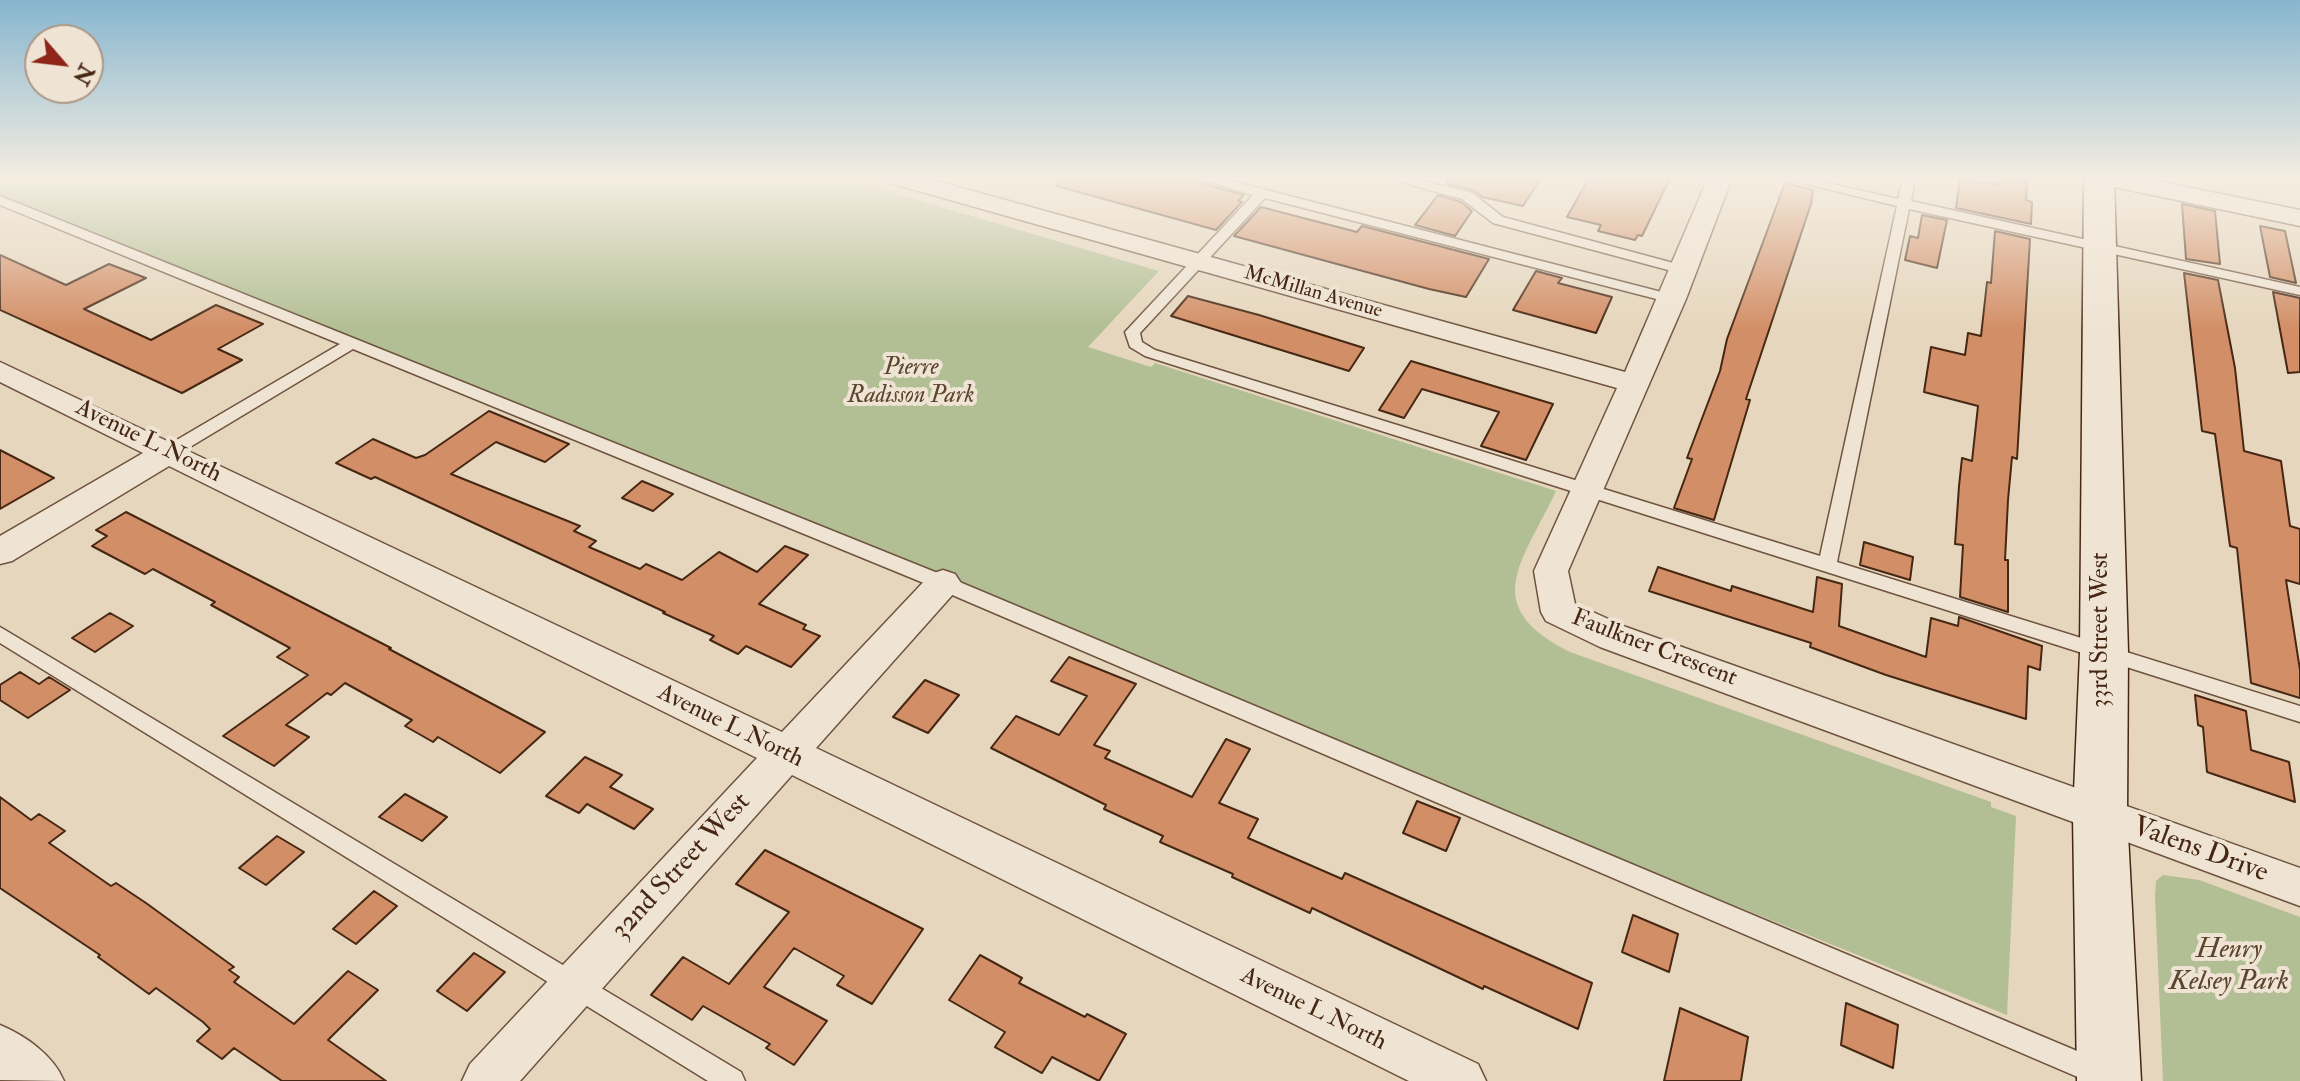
<!DOCTYPE html>
<style>
body{margin:0}
#map{position:relative;width:2300px;height:1081px;overflow:hidden;background:#e6d6bd;font-family:"IM FELL Double Pica",serif}
canvas{display:block}
.north{position:absolute;left:24px;top:24px;width:80px;height:80px;box-sizing:border-box;background:#efe4d4;border:2px solid #ab9887;border-radius:50%;rotate:118deg;font-size:22px;font-weight:700;line-height:32px;text-align:center;color:#462713}
.north::after{content:'';display:block;margin:auto;width:28px;height:36px;background:#8f2418;clip-path:polygon(50% 0,100% 100%,50% 72%,0 100%)}
</style>
<div id="map">
<canvas width="2300" height="1081"></canvas>
<div class="north">N</div>
</div>
<script>
const ctx = document.querySelector('canvas').getContext('2d');
ctx.lineJoin = 'round';
function fillPath(path, color) { ctx.fillStyle = color; ctx.fill(path, 'evenodd'); }
function strokePath(path, color, width, dash) { ctx.strokeStyle = color; ctx.lineWidth = width; ctx.lineCap = dash ? 'butt' : 'round'; ctx.setLineDash(dash || []); ctx.stroke(path); }
function label(font, color, halo, rows, align = 'center') {
  ctx.font = font + ' "IM FELL Double Pica",serif'; ctx.lineWidth = 8; ctx.setLineDash([]); ctx.textBaseline = 'middle'; ctx.strokeStyle = halo; ctx.fillStyle = color; for (const [text, x, y, turn = 0] of rows) {
    ctx.save(); ctx.translate(x, y); ctx.rotate((+turn || 0) * Math.PI / 180); ctx.textAlign = isNaN(turn) ? turn : align; if (halo) ctx.strokeText(text, 0, 0); ctx.fillText(text, 0, 0); ctx.restore();
  }
}
fillPath(new Path2D(`
 M0,178h842l317,93 -71,76 63,20 4,-4 401,128c-34,72 -78,115 14,161l421,150v5l25,9 -9,199 -1656,-666 9,-6 -360,-148z
 M2163,875l36,5 101,37v164h-137l-8,-185 1,-15z`), '#b2be93');
const building = new Path2D(`
 M1058,178h125l61,17 -6,6 4,1 -26,28 -159,-44z
 M1448,178h93l-18,28 -41,-9 -9,-7 -26,-6z
 M1589,178h81l-28,58 -4,-1 -3,5 -37,-9 3,-6 -34,-8z
 M1960,178l37,7 1,-7h29l-1,22 6,2 -1,22 -75,-16z
 M1785,183l28,7 -2,14 -65,195 4,1 -36,120 -40,-12 18,-49 -5,-1 33,-87 7,-32z
 M1438,195l23,7 11,9 -17,25 -40,-11z
 M2182,204l33,7 5,53 -34,-5z
 M1261,207l96,25 5,-6 127,33 -23,38 -37,-8 -195,-53z
 M1922,215l25,5 -10,48 -32,-8 5,-24 8,2z
 M2260,226l25,5 11,52 -26,-6z
 M1995,231l35,8 -13,220 -5,-2 -4,43 -3,60h3v52l-48,-15 3,-52 -8,-1 4,-58 3,-28 10,3 6,-55 -54,-14 7,-45 34,8 3,-22 13,3 6,-54 4,1z
 M0,255l66,30 43,-21 37,14 -62,31 67,31 65,-35 47,19 -45,25 24,11 -60,33 -182,-83z
 M1536,271l26,7 -4,5 54,14 -16,36 -83,-23z
 M2184,273l34,7 17,88 9,83 37,10 9,65 10,3v55l-14,-4 14,90v28l-49,-15 -14,-135 -7,-2 -15,-112 -13,-3z
 M2273,292l27,6v74l-12,1z
 M1188,296l71,19 105,33 -15,23 -178,-55z
 M1411,361l142,43 -27,56 -45,-14 18,-34 -77,-23 -18,29 -25,-8z
 M489,411l80,33 -24,18 -49,-20 -45,32 129,52 -6,5 22,10 -7,6 51,22 6,-5 36,16 37,-28 38,20 28,-26 23,9 -49,49 47,21 -3,4 17,7 -29,31 -45,-21 -8,8 -28,-14 4,-4 -51,-23 2,-1 -290,-135 -4,2 -35,-16 37,-24 43,19 9,-3z
 M0,450l54,28 -54,31z
 M642,481l31,13 -20,17 -31,-13z
 M126,512l265,136 -2,1 156,83 -45,41 -62,-36 -5,5 -28,-16 7,-6 -67,-37 -14,12 -4,-2 -41,32 23,12 -35,29 -51,-30 85,-61 -31,-18 13,-9 -79,-43 4,-3 -62,-33 -8,5 -53,-28 15,-10 -11,-6z
 M1864,542l49,15 -3,23 -50,-15z
 M1658,567l73,24 1,-5 81,26 4,-35 25,7 -3,42 87,31 5,-39 27,8 1,-9 83,29 -2,24 -12,-4 -2,53 -140,-44 -76,-28 1,-4 -162,-52z
 M110,613l23,13 -38,26 -23,-14z
 M1069,657l67,27 -42,61 16,6 -5,7 87,39 34,-58 24,10 -31,54 39,16 -10,19 94,41 3,-6 247,110 -14,46 -94,-43 -1,3 -171,-81 -2,5 -78,-36 1,-3 -73,-32 3,-6 -59,-27 2,-4 -115,-57 25,-32 43,19 28,-39 -36,-15z
 M20,672l19,12 10,-7 21,13 -42,28 -28,-18v-15z
 M925,680l34,15 -31,38 -35,-16z
 M2195,695l51,16 5,39 38,12 6,40 -88,-30 -4,-45 -5,-2z
 M585,757l37,18 -12,12 43,22 -19,20 -47,-25 -8,9 -33,-17z
 M405,794l42,23 -25,24 -43,-24z
 M0,797l31,23 8,-6 26,17 -16,12 62,43 5,-3 30,20 88,64 -5,3 10,7 -5,5 60,42 54,-53 30,19 -50,50 58,41h-104l-48,-33 -12,11 -25,-18 13,-12 -7,-7 -47,-34 -7,6 -51,-37 2,-2 -100,-67z
 M1417,801l43,17 -14,33 -43,-18z
 M277,836l27,16 -38,33 -27,-17z
 M765,850l158,79 -51,75 -35,-19 7,-9 -50,-28 -30,39 63,34 -33,44 -28,-17 4,-4 -67,-38 -11,14 -41,-25 32,-38 46,27 60,-72 -53,-28z
 M374,891l23,15 -41,38 -23,-15z
 M1633,915l45,19 -9,38 -47,-20z
 M474,953l31,19 -38,39 -30,-20z
 M980,955l42,23 -3,5 66,34 2,-3 39,20 -27,47 -47,-24 -10,16 -47,-26 10,-15 -56,-32z
 M1846,1003l52,22 -5,43 -52,-23z
 M1680,1008l68,29 -7,44h-77z`);
fillPath(building, '#d28e66');
strokePath(building, '#462713', 2);
const service = new Path2D(`
 M1198,178h22l457,118 2,3 -7,4 -407,-105 -125,135 2,9 13,8 665,206 77,-350 -116,-28h25l92,21 5,-21h12l-4,23 389,86v8l-391,-86 -72,353 463,144v16l-1155,-366 -15,-9 -5,-15 128,-137z
 M1386,178h23l63,15 31,24 185,50 2,3 -7,4 -190,-51 -31,-24z
 M0,196l950,382 1158,486 4,9 -3,8h-22l-1151,-493 -583,-239 -178,107h-12l-2,-4 2,-4 177,-104 -340,-139z
 M0,627l741,445 4,9h-37l-708,-438z`);
const minor = new Path2D(`
 M886,178h40l699,194 83,-194h24l-46,121 -118,272 7,33 51,23 674,241v38l-700,-259 -54,-26 -5,-9 -7,-41 83,-183 -727,-205z
 M2093,178h49l158,32v16l-195,-41 -8,-2z
 M0,362l782,370 149,-158 12,-4 12,4 6,9 -6,9 -139,156 662,316 8,17h-77l-617,-306 -272,306h-58l8,-17 287,-306 -588,-292 -157,95 -12,3v-28l143,-83 -143,-71z
 M0,1025c26,11 53,30 64,56l-64,-1z`);
const secondary = new Path2D(`
 M2084,178h30l14,474 -1,163 14,266h-64l-4,-266 7,-163z`);
strokePath(service, '#6e533e', 3);
strokePath(minor, '#6e533e', 3);
strokePath(secondary, '#462713', 3);
fillPath(service, '#efe4d4');
fillPath(minor, '#efe4d4');
fillPath(secondary, '#efe4d4');
const sky = ctx.createLinearGradient(0, 0, 0, 330);
sky.addColorStop(0, '#87b6cf');
sky.addColorStop(0.54, '#f4ede1');
sky.addColorStop(1, '#f4ede100');
ctx.fillStyle = sky;
ctx.fillRect(0, 0, 2300, 330);
label('20px', '#462713', '#efe4d4', [
 ["McMillan Avenue",1313,293,16]
]);
label('italic 24px', '#5c452d', '#efe4d4', [
 ["Pierre",911,369],
 ["Radisson Park",911,397]
]);
label('24px', '#462713', '#efe4d4', [
 ["Avenue L North",148,442,26],
 ["33rd Street West",2102,630,-90],
 ["Faulkner Crescent",1654,649,21],
 ["Avenue L North",730,727,26],
 ["Avenue L North",1313,1010,26]
]);
label('28px', '#462713', '#efe4d4', [
 ["Valens Drive",2200,851,20],
 ["32nd Street West",682,867,-47]
]);
label('italic 28px', '#5c452d', '#efe4d4', [
 ["Henry",2229,951],
 ["Kelsey Park",2229,983]
]);
</script>
